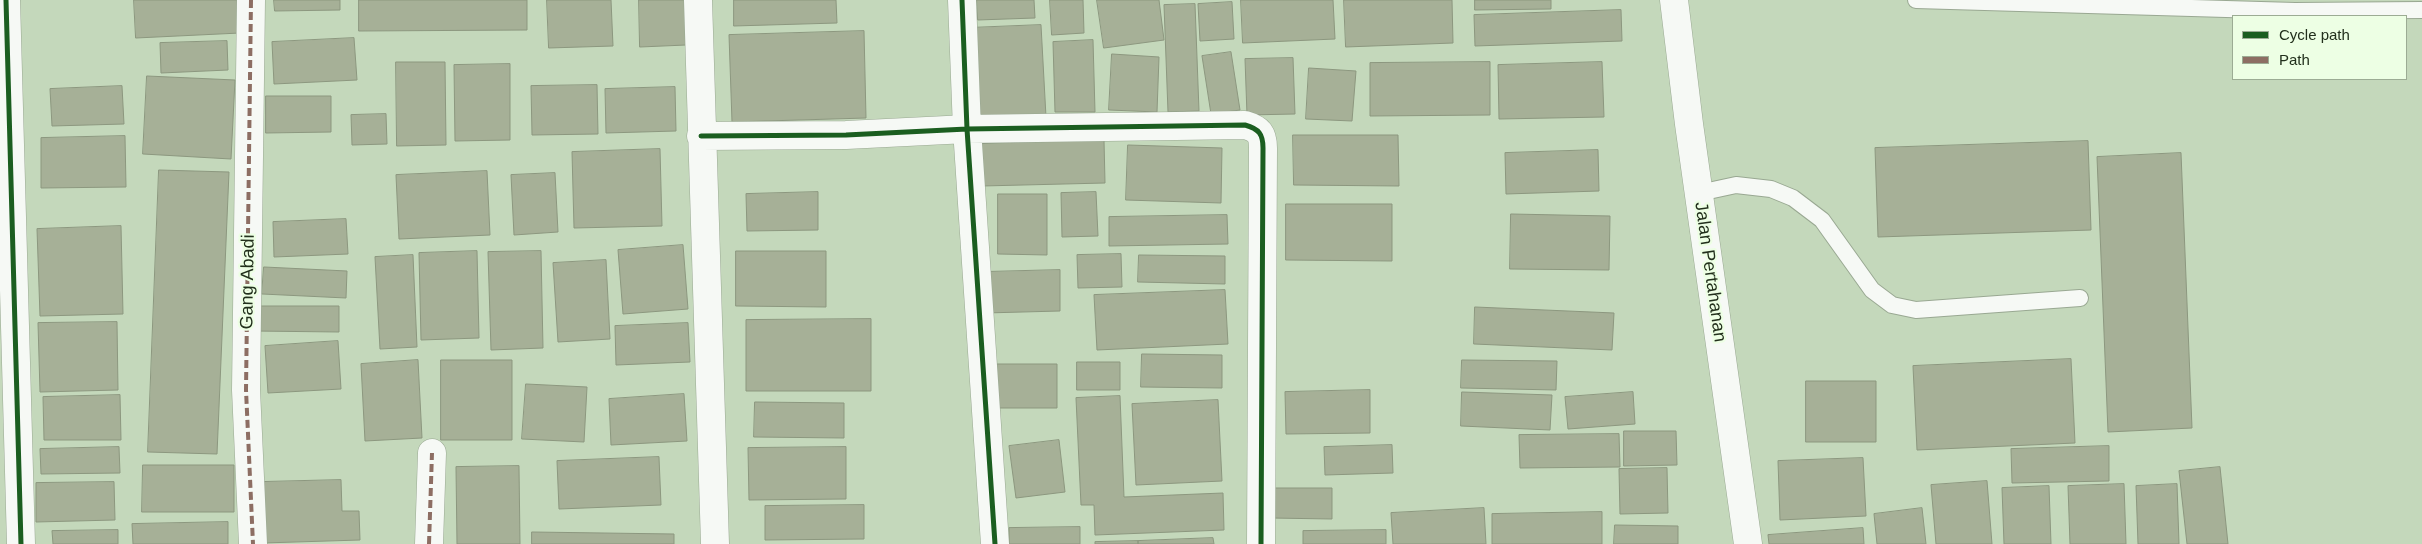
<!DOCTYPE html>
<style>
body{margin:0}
#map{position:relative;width:2422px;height:544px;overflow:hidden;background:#c4d8bb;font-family:Helvetica,sans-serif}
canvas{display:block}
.legend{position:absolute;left:2232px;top:15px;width:175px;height:65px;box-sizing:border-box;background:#edffe4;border:1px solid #9cac94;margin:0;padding:6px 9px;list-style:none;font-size:15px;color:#22301c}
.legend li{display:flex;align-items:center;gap:10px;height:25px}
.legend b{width:25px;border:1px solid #9cac94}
</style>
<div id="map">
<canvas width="2422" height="544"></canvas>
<ul class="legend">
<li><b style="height:6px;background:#1b5e20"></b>Cycle path</li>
<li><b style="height:6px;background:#8d6e63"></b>Path</li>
</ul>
</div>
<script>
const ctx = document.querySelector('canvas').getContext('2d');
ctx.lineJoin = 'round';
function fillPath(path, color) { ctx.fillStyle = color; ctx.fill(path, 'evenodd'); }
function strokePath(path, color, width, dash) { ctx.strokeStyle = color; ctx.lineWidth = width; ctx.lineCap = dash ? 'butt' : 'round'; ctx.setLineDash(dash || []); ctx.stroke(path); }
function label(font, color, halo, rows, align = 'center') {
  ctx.font = font + ' Helvetica,sans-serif'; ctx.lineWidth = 4.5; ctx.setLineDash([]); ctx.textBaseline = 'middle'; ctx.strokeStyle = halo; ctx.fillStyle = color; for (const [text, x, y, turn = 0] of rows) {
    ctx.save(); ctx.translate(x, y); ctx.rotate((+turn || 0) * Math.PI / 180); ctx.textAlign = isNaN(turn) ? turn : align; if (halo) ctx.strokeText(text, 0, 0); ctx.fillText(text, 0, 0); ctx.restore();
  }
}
const building = new Path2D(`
 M134,0h104l2,33 -104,5z
 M274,0h66v10l-65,1z
 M359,0h168v30l-168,1z
 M547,0h64l2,46 -64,2z
 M639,0h46l1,45 -46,2z
 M734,0h102l1,23 -103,3z
 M977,0h57l1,18 -57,2z
 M1050,0h33l1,33 -32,2z
 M1097,0h62l5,40 -60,8z
 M1241,0h92l2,39 -92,4z
 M1344,0h108l1,43 -107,4z
 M1475,0h76v9l-76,1z
 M1232,2l2,37 -34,2 -2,-37z
 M1195,4l4,107 -31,1 -4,-107z
 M1621,10l1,31 -147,5 -1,-31z
 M1041,25l5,92 -73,3 -5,-92z
 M864,31l2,87 -134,4 -3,-87z
 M354,38l3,42 -83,4 -2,-42z
 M1093,40l2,72h-40l-2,-70z
 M227,41l1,29 -67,3 -1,-30z
 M1231,52l9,58 -29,4 -9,-58z
 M1112,54l47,3 -2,55 -48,-2z
 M1293,58l2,56 -48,1 -2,-56z
 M396,62h49l1,83 -49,1z
 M1490,62v53l-120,1v-53z
 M1602,62l2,55 -105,2 -1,-54z
 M510,64v76l-55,1 -1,-76z
 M1309,68l47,3 -4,50 -46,-2z
 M147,76l88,4 -4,79 -88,-5z
 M597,85l1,49 -66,1 -1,-49z
 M122,86l2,38 -72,2 -2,-37z
 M675,87l1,44 -70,2 -1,-44z
 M266,96h65v36l-65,1z
 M386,114l1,30 -35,1 -1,-30z
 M1293,135h105l1,51 -105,-1z
 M125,136l1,51 -85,1v-50z
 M1104,140l1,43 -123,3 -1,-42z
 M2088,141l3,89 -213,7 -3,-89z
 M1128,145l94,3 -1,55 -95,-3z
 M660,149l2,77 -88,2 -2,-76z
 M1598,150l1,41 -93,3 -1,-41z
 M2181,153l11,275 -84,4 -11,-275z
 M159,170l70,2 -12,282 -69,-2z
 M487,171l3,64 -91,4 -3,-64z
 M555,173l3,59 -44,3 -3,-60z
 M818,192v38l-71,1 -1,-37z
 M1096,192l2,44 -36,1 -1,-44z
 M998,194h49v61l-49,-1z
 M1286,204h106v57l-106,-1z
 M1511,214l99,2 -1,54 -99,-1z
 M1227,215l1,29 -119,2v-29z
 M346,219l2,35 -74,3 -1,-35z
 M121,226l2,88 -83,2 -3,-87z
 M683,245l5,64 -65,5 -5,-64z
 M477,251l2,87 -58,2 -2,-87z
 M541,251l2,97 -52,2 -3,-98z
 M736,251h90v56l-90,-1z
 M1121,254l1,33 -44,1 -1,-33z
 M413,255l4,92 -37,2 -5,-92z
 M1139,255l86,1v28l-87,-2z
 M606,260l4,79 -52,3 -5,-79z
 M264,267l83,4 -1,27 -84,-4z
 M1060,270v41l-75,2 -1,-41z
 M1225,290l3,54 -131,6 -3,-55z
 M252,306h87v26l-87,-1z
 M1475,307l139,6 -2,37 -138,-6z
 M871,319v72h-125v-71z
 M117,322l1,68 -78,2 -2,-69z
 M688,323l2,39 -74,3 -1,-39z
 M338,341l3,48 -73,4 -3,-47z
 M1142,354l80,1v33l-81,-1z
 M2071,359l4,84 -158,7 -4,-84z
 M418,360l4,78 -57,3 -4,-77z
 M441,360h71v80h-71z
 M1462,360l95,1 -1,29 -95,-2z
 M1077,362h43v28h-43z
 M997,364h60v44h-60z
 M1806,381h70v61h-70z
 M526,384l61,3 -3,55 -62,-3z
 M1370,390v43l-84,1 -1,-42z
 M1462,392l90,3 -2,35 -89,-4z
 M1633,392l2,32 -67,5 -3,-32z
 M684,394l3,47 -76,4 -2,-46z
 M120,395l1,45h-77l-1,-43z
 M1120,396l4,101 99,-4 1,37 -129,5 -1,-30h-13l-5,-107z
 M1218,400l4,81 -86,4 -4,-81z
 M755,402l89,1v35l-90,-1z
 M1624,431h52l1,34 -53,1z
 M1619,434l1,33 -100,1 -1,-33z
 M1059,440l6,52 -49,6 -7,-52z
 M1392,445l1,28 -68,2 -1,-28z
 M2109,446v35l-97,2 -1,-34z
 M119,447l1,26 -79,1 -1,-25z
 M846,447v52l-97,1 -1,-52z
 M659,457l2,48 -102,4 -2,-48z
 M1863,458l3,58 -86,4 -2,-59z
 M143,465h91v47h-92z
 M519,466l1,78h-63l-1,-77z
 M2220,467l8,77h-41l-8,-73z
 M1667,468l1,45 -48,1 -1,-45z
 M341,480l1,31h17l1,29 -97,3 -2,-61z
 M1987,481l5,63h-56l-5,-59z
 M114,482l1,38 -79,2v-39z
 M2124,484l2,60h-56l-2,-58z
 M2177,484l2,60h-41l-2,-58z
 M2049,486l2,58h-47l-2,-56z
 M1270,488h62v31l-62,-1z
 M864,505v34l-99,1v-34z
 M1484,508l2,36h-93l-2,-31z
 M1922,508l4,36h-49l-3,-30z
 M1602,512v32h-110v-30z
 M228,522v22h-95l-1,-20z
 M1615,525l63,1v18h-64z
 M1080,527v17h-71v-16z
 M1863,528l1,16h-95l-1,-9z
 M118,530v14h-65l-1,-13z
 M1386,530v14h-83v-13z
 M532,532l142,2v10h-142z
 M1213,538l1,6h-76v-3z
 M1138,541v3h-43v-2z`);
fillPath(building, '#a6b097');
strokePath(building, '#8c977f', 1);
const service = new Path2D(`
 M1916,0l379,11 127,-1
 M1699,193l37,-8 35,4 22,9 29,22 50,70 20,15 24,5 164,-12`);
const minor = new Path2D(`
 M6,0l15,544
 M251,0l-5,390 7,154
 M698,0l17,544
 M962,0l5,129 28,415
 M701,136l145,-1 121,-6 278,-4c14,4 18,9 18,23l-2,396
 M429,544l3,-91`);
const primary = new Path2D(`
 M1674,0l15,124 59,420`);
strokePath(service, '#99a892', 18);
strokePath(minor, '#99a892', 29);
strokePath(primary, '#99a892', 29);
strokePath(service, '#f6f9f5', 16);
strokePath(minor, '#f6f9f5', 28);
strokePath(primary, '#f6f9f5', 28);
strokePath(new Path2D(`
 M251,0l-5,390 7,154
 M429,544l3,-91`), '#8d6e63', 4, [8, 4]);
strokePath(new Path2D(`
 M6,0l15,544
 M962,0l5,129 28,415
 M701,136l145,-1 121,-6 278,-4c14,4 18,9 18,23l-2,396`), '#1b5e20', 5);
label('18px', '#22301c', '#edffe4', [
 ["Jalan Pertahanan",1710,272,82],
 ["Gang Abadi",248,282,-89]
]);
</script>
